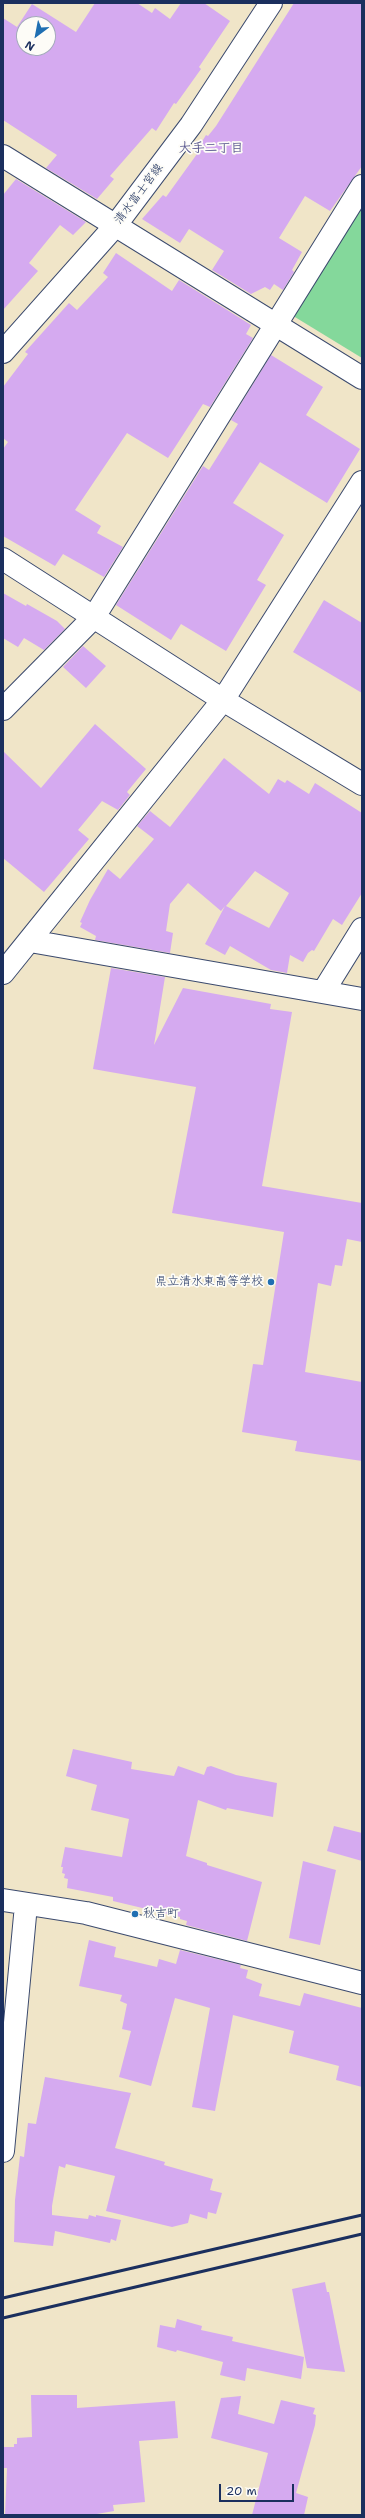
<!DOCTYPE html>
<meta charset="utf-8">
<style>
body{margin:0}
#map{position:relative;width:365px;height:2518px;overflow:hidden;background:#f0e5c8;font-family:"Shantell Sans",sans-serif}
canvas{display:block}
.frame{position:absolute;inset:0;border:4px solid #1b2f5e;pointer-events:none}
.north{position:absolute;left:16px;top:16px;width:40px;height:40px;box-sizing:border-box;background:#fdfcf7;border:1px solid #a3aaba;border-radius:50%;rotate:212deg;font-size:11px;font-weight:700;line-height:16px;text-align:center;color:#1b2f5e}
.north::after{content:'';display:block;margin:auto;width:14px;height:18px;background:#1f6fb2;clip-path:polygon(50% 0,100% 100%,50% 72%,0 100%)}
.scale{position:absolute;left:219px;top:2484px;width:75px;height:18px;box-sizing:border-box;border:2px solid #1b2f5e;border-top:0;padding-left:5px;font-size:12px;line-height:14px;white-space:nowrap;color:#1b2f5e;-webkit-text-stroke:3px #fdfcf7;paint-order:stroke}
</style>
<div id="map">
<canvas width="365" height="2518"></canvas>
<div class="frame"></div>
<div class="north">N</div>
<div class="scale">20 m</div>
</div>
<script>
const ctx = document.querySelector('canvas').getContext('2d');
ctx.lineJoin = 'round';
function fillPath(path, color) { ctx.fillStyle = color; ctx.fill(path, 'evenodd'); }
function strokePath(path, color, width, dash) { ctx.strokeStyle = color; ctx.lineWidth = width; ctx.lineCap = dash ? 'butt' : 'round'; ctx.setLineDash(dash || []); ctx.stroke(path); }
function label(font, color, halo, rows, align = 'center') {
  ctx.font = font + ' "Shantell Sans","Klee One",sans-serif'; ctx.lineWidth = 3.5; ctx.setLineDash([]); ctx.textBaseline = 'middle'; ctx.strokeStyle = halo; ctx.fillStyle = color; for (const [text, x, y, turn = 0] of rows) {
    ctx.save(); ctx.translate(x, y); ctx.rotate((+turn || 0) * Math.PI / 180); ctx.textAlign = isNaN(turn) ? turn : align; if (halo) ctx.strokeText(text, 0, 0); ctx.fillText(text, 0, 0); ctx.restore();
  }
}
fillPath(new Path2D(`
 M362,194v164l-72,-44z`), '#84d89b');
fillPath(new Path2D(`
 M95,3h42l15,10 3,-5 15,11 11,-16h23l26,18 -31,46 2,2 -25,35 -2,-1 -18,28 -4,-3 -42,48 4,3 -17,20 -51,-31 11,-13 -54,-35v-102l14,9 15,-23 44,28zM24,24h24v24h-24z
 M294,3h68v163l-32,45 -25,-15 -26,42 23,14 -10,18 2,2 -11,18 -9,-6 -4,6 -5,-3 -14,7 -39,-24 12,-19 -35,-22 -9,14 -38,-24 21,-24 3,2 31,-43 -2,-1 11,-18 2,1 8,-10z
 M16,179l70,43 -13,13 -13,-10 -31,38 9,8 -35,39v-115z
 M116,253l56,38 7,-11 45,28 27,17 -5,9 7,4 -43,69 -7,-3 -35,54 -41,-25 -52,77 26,16 -4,7 26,14 -19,30 -41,-23 -8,12 -52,-30v-87l5,-7 -5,-4v-51l25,-33 -3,-2 44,-49 8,7 31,-33 -5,-4z
 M271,355l52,32 -17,28 54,34 -33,54 -67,-41 -27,41 51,32 -27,45 9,5 -40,66 -45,-27 -10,16 -55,-35 87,-139 6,4 29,-46 -7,-4z
 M3,593l23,13 1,-2 30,17 8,8 -21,21 -20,-12 -6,9 -15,-9z
 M324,600l38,23v70l-69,-41z
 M83,646l23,20 -20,22 -23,-21z
 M95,724l51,45 -19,23 3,3 -12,15 -16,-9 -24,29 11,9 -45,53 -41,-34v-107l38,37z
 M224,758l45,36 9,-15 7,4 2,-3 22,14 6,-11 47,30v80l-20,32 -9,-6 -19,32 -2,-1 -4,3 -5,9 -13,-7 -3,18 -16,-3 -41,-24 -5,9 -20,-11 20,-38 -4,5 -33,-28 -18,21 -4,27 7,2 -3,20 -75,-13 1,-4 -16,-9 2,-4 -2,-1 10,-22 18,-31 12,10 34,-40 -17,-13 13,-15 20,16zM255,871l34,22 -20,35 -43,-22z
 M111,968l54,9 -11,68 29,-57 88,16 -1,5 22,3 -30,174 100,17v39l-15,-3 -5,27 -7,-1 -4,21 -13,-3 -13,89 57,10v79l-67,-10 2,-10 -55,-9 11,-68 10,1 21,-133 -112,-19 24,-126 -103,-18z
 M73,1749l59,13 -1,7 43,7 4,-10 26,9 3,-8 4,-1 25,9 41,8 -4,34 -46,-9 -1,2 -28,-10 -12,56 21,7v2l55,17 -15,59 -61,-16 1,-4 -7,-2v-2l-67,-16v-4l-46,-9 1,-9 -4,-1 1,-4 -3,-1 1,-6h-2l4,-20 57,10 7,-38 -38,-9 6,-25 -31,-9z
 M334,1826l28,7v28l-35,-10z
 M303,1861l33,9 -16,75 -31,-7z
 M89,1940l27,7 -2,10 43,10 2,-8 17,5 4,-14 61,15 -1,3 8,2 -2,8 16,6 -3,12 41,10 4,-13 58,15v79l-26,-7 3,-14 -50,-13 5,-22 -61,-16 -18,96 -23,-4 18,-99 -35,-10 -24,88 -32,-9 12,-46 -9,-2 5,-25 -7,-3 2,-6 -43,-9z
 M45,2077l86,16 -16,55 50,14 -1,3 49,14 -3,11 12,3 -6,21 -8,-2 -1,7 -17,-5 -2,9 -16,4 -66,-16 9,-35 -49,-12 -1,4 -6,-2 -7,40v9l36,4 1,-4 7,2v-2l25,5 -5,21 -5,-2 -1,4 -55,-12 -2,15 -39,-4 1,-42 5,-44 4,1 4,-34 8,1z
 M325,2282l2,10h2l16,80 -38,-4 -15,-79z
 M177,2319l25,7 -1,4 32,7 -1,4 72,16 -3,22 -54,-11 -2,13 -25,-6 3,-13 -46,-12 -1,2 -19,-5 3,-22 15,3z
 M31,2395h46v13l98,-7 3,37 -39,3 6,61 -32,3 1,6 -23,4h-86l2,-47h-4v-21h11v-3h3v-6l15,-1z
 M241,2396l-3,18 36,10 7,-24 34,8 -2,6 3,1 -1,10 -19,68 12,4 -4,18h-52l16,-62 -57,-15 10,-40z`), '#d5aaf0');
const minor = new Path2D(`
 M3,156l359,222
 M3,559l220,141 139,84
 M3,709l91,-92 268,-431
 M30,941l332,58
 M3,973l220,-273 139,-218
 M323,992l39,-63
 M3,1900l83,13 276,70
 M3,2151l23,-246`);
const major = new Path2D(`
 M3,352l112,-126 76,-101 80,-122`);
strokePath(minor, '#3b4a6e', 24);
strokePath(major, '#3b4a6e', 24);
strokePath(minor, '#fff', 22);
strokePath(major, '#fff', 22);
strokePath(new Path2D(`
 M3,2298l359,-83
 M3,2318l359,-84`), '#1b2f5e', 3);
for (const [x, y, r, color] of [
 [271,1282,4,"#1f6fb2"],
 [135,1914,4,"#1f6fb2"]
]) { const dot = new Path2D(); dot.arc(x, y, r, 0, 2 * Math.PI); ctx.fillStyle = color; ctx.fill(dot); strokePath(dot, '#fdfcf7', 1.5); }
label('12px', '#1b2f5e', '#fdfcf7', [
 ["清水富士宮線",139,194,-53]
]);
label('12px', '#1b2f5e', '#fdfcf7', [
 ["県立清水東高等学校",263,1282],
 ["秋吉町",143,1914,"left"]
], 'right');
label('bold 13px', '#5c5a91', '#fdfcf7', [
 ["大手二丁目",211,149]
]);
</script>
